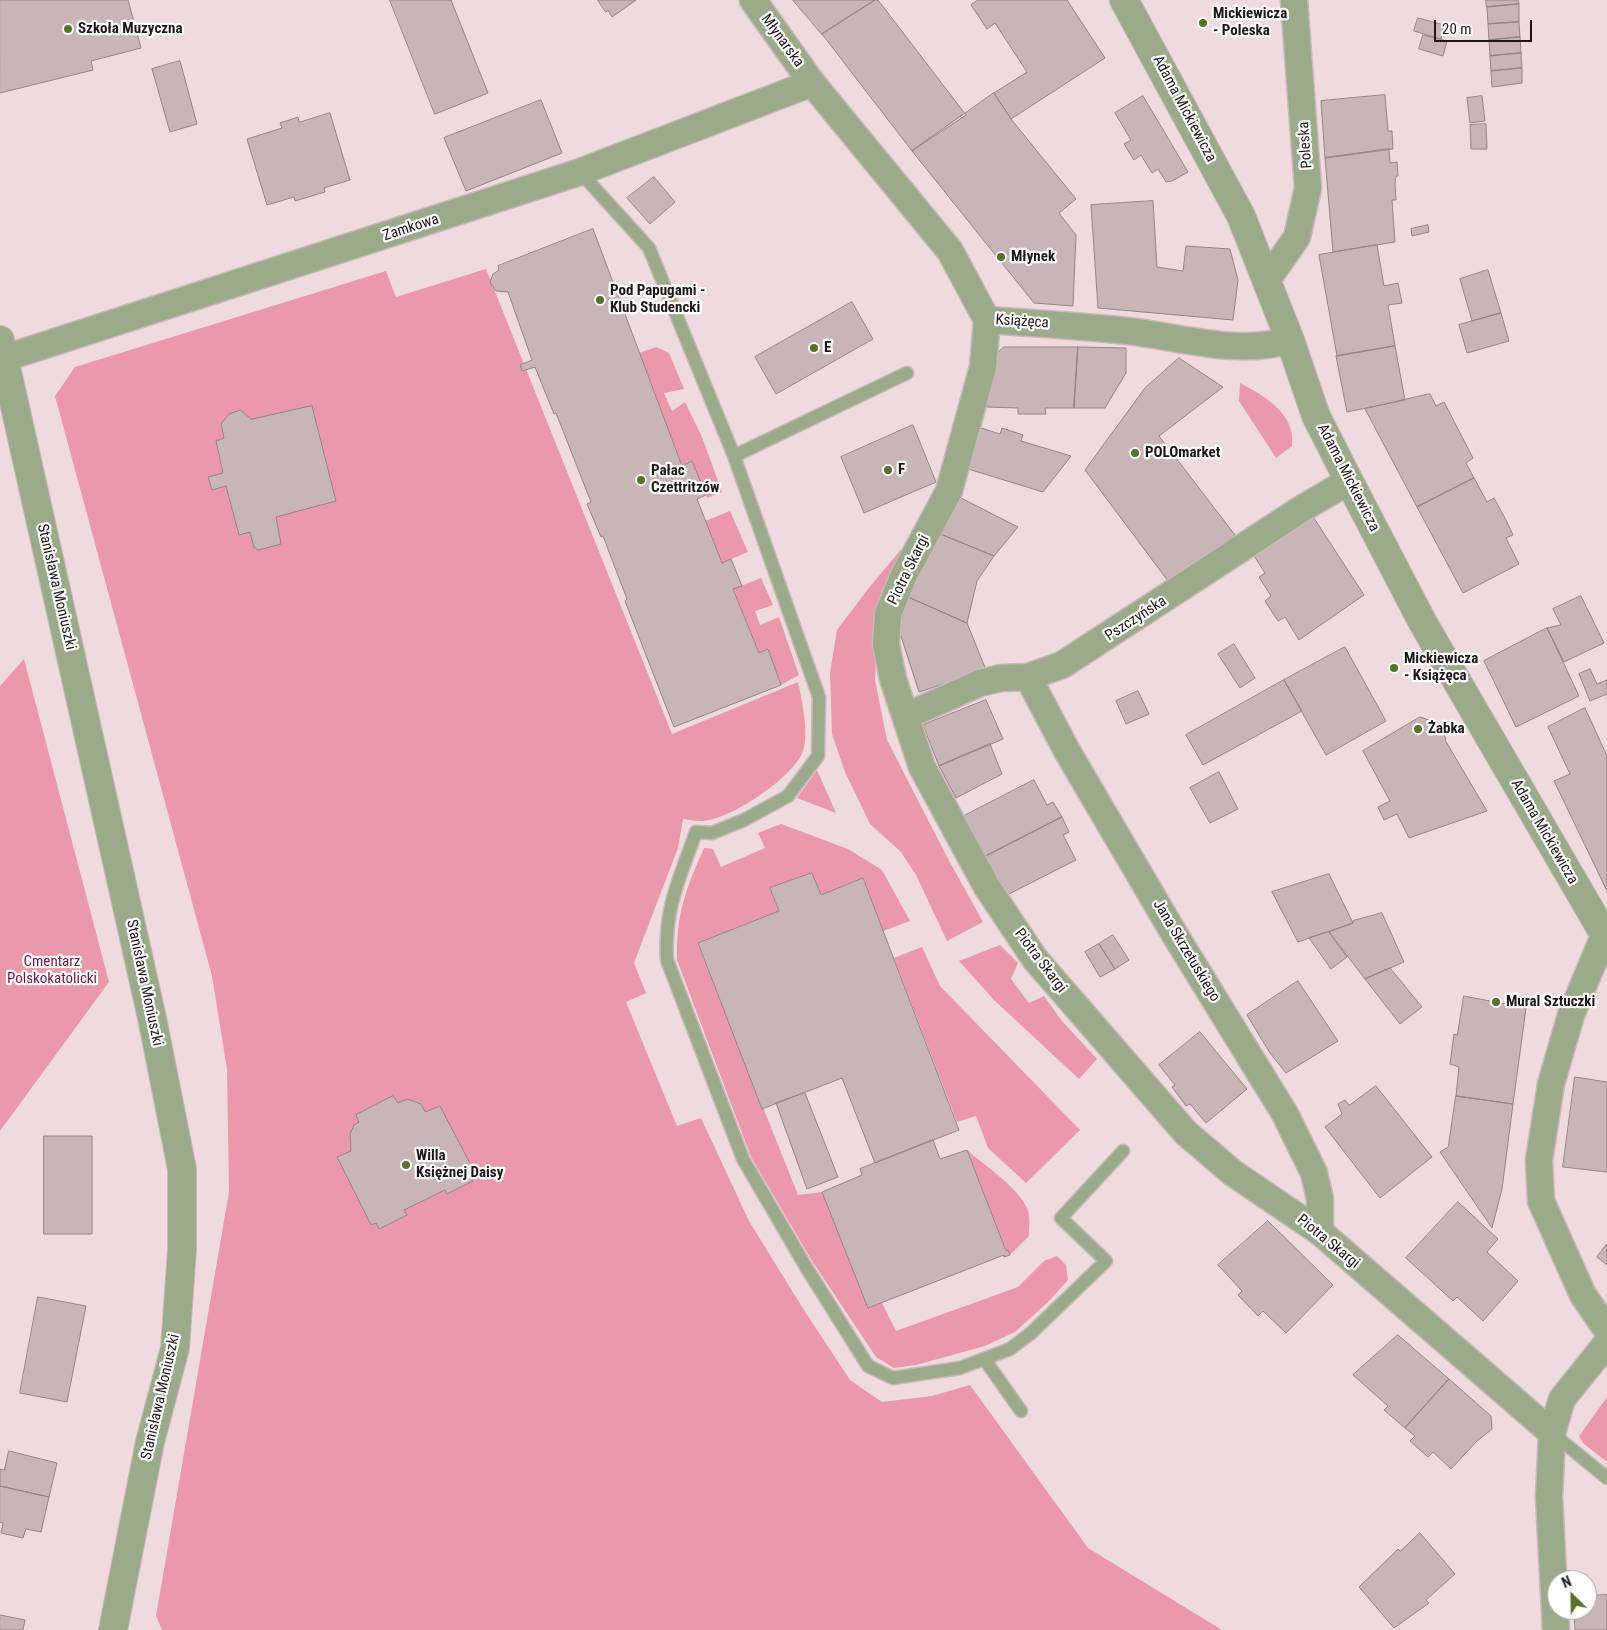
<!DOCTYPE html>
<meta charset="utf-8">
<style>
body{margin:0}
#map{position:relative;width:1607px;height:1630px;overflow:hidden;background:#efdbdf;font-family:"Roboto Condensed",sans-serif}
canvas{display:block}
.north{position:absolute;left:1547px;top:1570px;width:50px;height:50px;box-sizing:border-box;background:#fff;border:1px solid #a5a2a3;border-radius:50%;rotate:337deg;font-size:14px;font-weight:700;line-height:20px;text-align:center;color:#1d1618}
.north::after{content:'';display:block;margin:auto;width:18px;height:22px;background:#557329;clip-path:polygon(50% 0,100% 100%,50% 72%,0 100%)}
.scale{position:absolute;left:1434px;top:20px;width:98px;height:22px;box-sizing:border-box;border:2px solid #1d1618;border-top:0;padding-left:6px;font-size:15px;line-height:18px;white-space:nowrap;color:#1d1618;-webkit-text-stroke:4px #fff;paint-order:stroke}
</style>
<div id="map">
<canvas width="1607" height="1630"></canvas>
<div class="north">N</div>
<div class="scale">20 m</div>
</div>
<script>
const ctx = document.querySelector('canvas').getContext('2d');
ctx.lineJoin = 'round';
function fillPath(path, color) { ctx.fillStyle = color; ctx.fill(path, 'evenodd'); }
function strokePath(path, color, width, dash) { ctx.strokeStyle = color; ctx.lineWidth = width; ctx.lineCap = dash ? 'butt' : 'round'; ctx.setLineDash(dash || []); ctx.stroke(path); }
function label(font, color, halo, rows, align = 'center') {
  ctx.font = font + ' "Roboto Condensed",sans-serif'; ctx.lineWidth = 4.5; ctx.setLineDash([]); ctx.textBaseline = 'middle'; ctx.strokeStyle = halo; ctx.fillStyle = color; for (const [text, x, y, turn = 0] of rows) {
    ctx.save(); ctx.translate(x, y); ctx.rotate((+turn || 0) * Math.PI / 180); ctx.textAlign = isNaN(turn) ? turn : align; if (halo) ctx.strokeText(text, 0, 0); ctx.fillText(text, 0, 0); ctx.restore();
  }
}
fillPath(new Path2D(`
 M486,269l186,465 126,-52c4,17 11,53 5,69 -10,27 -73,69 -101,70 -6,0 -13,-1 -19,-2l-5,29 -44,115 12,30 -20,9 51,124 24,-8 48,103 53,86 48,73 32,22 50,-6 38,-11 118,163 134,82h-1060l-6,-14 73,-424 -2,-123 -15,-93 -157,-580 20,-29 311,-96 10,26z
 M656,347l13,6 15,36 -20,4 8,18 13,-9 17,35 20,55 -15,6 -15,-36 -10,4 -43,-113z
 M1240,383c25,13 56,31 52,63l-16,12 -37,-57z
 M730,511l18,41 -26,11 -17,-42z
 M903,547l-25,63 -3,70 12,60 59,115 37,67 -36,19 -31,-66 -15,-23 -31,-28 -25,-52 -13,-38 -2,-61 7,-43 31,-41z
 M761,578l12,27 -18,6 5,14 19,-8 20,58 -18,10 -14,-36 -8,4 -26,-64z
 M24,659l85,323 -109,149v-445z
 M817,770l19,43 -39,-15z
 M781,824l67,25 34,21 28,51 -27,10 -20,-53 -42,17 -9,-22 -42,15 9,23 -81,33 100,251 24,-3 46,116 14,-5 14,28 122,-44 26,-26 13,-5 9,9 2,15 -19,21 -34,31 -30,14 -69,19 -22,3 -18,-11 -64,-96 -61,-104 -74,-197c-1,-46 9,-71 27,-112l9,1 8,18 44,-19 -7,-15z
 M1000,945l18,18 -7,16 18,24 15,-7 18,25 35,38 -18,20 -85,-79 -35,-39z
 M922,947l18,39 140,144 -54,53 -38,-35 -12,-32 -19,6 -63,-164z
 M967,1150c16,14 50,37 59,56 5,9 3,20 3,30l-19,19 -2,-5 -2,1z
 M1607,1397v65l-24,-19 -4,-7z`), '#eb98ab');
const building = new Path2D(`
 M0,0h128l13,48 -50,13 2,9 -93,23z
 M390,0h61l37,93 -53,21z
 M598,0h38l-24,17 -4,-7 -2,2z
 M793,0h82l-53,34z
 M875,0h3l88,115 -54,36 -90,-117z
 M978,0h89l38,58 -94,61 -17,-26 33,-21 -32,-49 -8,6 -16,-24z
 M1486,0h32l1,4 -32,3z
 M1519,4v18l-31,2 -1,-17z
 M1418,18l26,7 -3,14 -27,-8z
 M1519,22l1,15 -31,3 -1,-16z
 M1423,35l24,6 -4,15 -24,-7z
 M1520,37l1,16 -31,3 -1,-16z
 M1521,53l1,15 -31,3 -1,-15z
 M180,61l17,63 -27,8 -18,-63z
 M1522,68v15l-30,4 -1,-16z
 M994,93l17,26 65,80 -17,14 17,22 -3,71 -39,-3 -122,-152z
 M1385,95l3,36h4l1,18 -68,9 -4,-57z
 M1143,96l45,76 -16,9 -6,1 -8,-13 -6,4 -11,-18 -7,5 -10,-16 7,-4 -16,-27z
 M1482,96l3,25 -15,2 -3,-25z
 M541,100l21,53 -96,38 -22,-53z
 M330,113l20,67 -26,8 1,4 -30,9 -1,-4 -27,8 -20,-66 35,-11 -2,-5 18,-6 1,5z
 M1486,124l1,25h-16l-1,-24z
 M1389,149l1,14 7,-1 1,14h-2l-1,8 1,16h-4l3,42 -62,10 -8,-94z
 M654,177l21,25 -25,22 -23,-26z
 M1153,201l4,66 26,4 3,-25 44,3 8,31 -5,40 -135,-12 -7,-103z
 M1428,225l1,7 -17,4 -1,-7z
 M593,229l89,237 10,-5 14,34 -9,4 25,64 9,-4 11,27 -9,3 26,64 9,-4 13,36 -107,42 -49,-126 2,-2 -24,-63 -2,1 -14,-33 4,-2 -35,-89 -2,1 -19,-47 -13,4 -2,-6 12,-5 -24,-68 -12,-1 -6,-9 3,-8 6,-4 -1,-4z
 M1377,245l7,41 14,-3 4,20 -14,2 7,41 -58,10 -18,-101z
 M1488,270l13,43 -29,8 -12,-42z
 M852,302l21,37 -97,55 -21,-37z
 M1501,313l8,28 -42,12 -8,-28z
 M1395,346l10,54 -58,12 -11,-56z
 M1004,347h74l-4,61h-29l1,6h-28v-6l-31,-1v-29l4,-19z
 M1078,347l48,1v25l-21,35h-31z
 M1179,358l44,29 -64,49 76,99 -67,46 -83,-111 60,-82z
 M1430,394l6,12 8,-4 29,56 -7,5 8,15 -57,29 -52,-98z
 M312,406l24,95 -60,16 5,27 -23,6 -4,-3 -4,-15 -11,3 -13,-49 -14,4 -4,-13 15,-4 -7,-32 8,-3 -3,-14 8,-10 11,-4 11,9z
 M913,425l23,57 -72,31 -23,-56z
 M981,428l19,6 2,-6 21,7 -2,6 50,15 -28,36 -75,-23z
 M1474,478l13,24 7,-4 12,22 7,15 -7,3 13,26 -56,29 -46,-86z
 M957,496l61,31 -24,29 -56,-23z
 M1310,512l54,83 -65,45 -14,-23 -7,4 -13,-20 6,-5 -12,-19 6,-4 -14,-22z
 M938,533l56,23 -17,25 -10,42 -59,-26z
 M1581,596l23,47 -40,19 -17,-34 14,-3 -8,-16z
 M908,597l59,26 19,47 -67,22 -20,-62z
 M1547,628l32,68 -63,31 -32,-66z
 M1234,644l21,34 -15,10 -22,-34z
 M1345,647l41,74 -60,34 -42,-75z
 M1590,669l7,15 10,-4v14l-17,7 -11,-27z
 M1284,680l18,31 -99,54 -17,-30z
 M1138,691l11,23 -23,10 -10,-23z
 M986,700l17,39 -64,27 -16,-41z
 M1585,708l22,48v135l-53,-110 16,-7 -22,-47z
 M1420,717l18,6 8,16 -1,1 42,71 -78,27 -12,-24 -13,6 -6,-13 12,-6 -27,-50z
 M990,744l12,30 -46,24 -17,-32z
 M1219,772l19,37 -28,14 -20,-35z
 M1034,780l13,25 6,-3 9,15 -76,39 -22,-40z
 M1062,817l7,15 -6,3 13,25 -69,35 -21,-39z
 M812,873l9,22 42,-17 96,252 -84,33 -33,-85 -80,31 -64,-166 81,-32 -9,-23z
 M1329,874l24,49 -55,19 -26,-50z
 M1382,913l22,49 -39,17 -36,-47 24,-9v-2z
 M1329,932l18,25 -16,12 -22,-31z
 M1113,935l16,25 -14,9 -16,-25z
 M1099,944l16,25 -15,8 -15,-25z
 M1390,968l32,39 -22,17 -35,-45z
 M1298,981l40,60 -52,32 -16,-20 -23,-38z
 M1464,996l62,12 -13,96 -57,-8 3,-29 -9,-3 4,-30 3,1z
 M1200,1032l47,57 -41,34 -16,-19 -4,2 -14,-19 3,-2 -16,-20z
 M1575,1077l32,5v90l-44,-5z
 M1376,1086l56,71 -52,41 -55,-71 17,-13 -4,-10 7,-4 4,5z
 M805,1093l33,84 -31,12 -31,-86z
 M393,1096l5,7 9,-4 14,5 4,8 15,-6 35,67 -5,2 3,6 -26,13 -2,-4 -41,20 3,5 -28,14 -3,-6 -5,2 -34,-68 14,-6 -1,-17 4,-9 5,-3 -3,-7z
 M1456,1096l57,8 -11,85 -10,39 -52,-76 8,-5z
 M44,1136h48v98h-48z
 M933,1140l7,19 27,-9 39,101 2,-1 2,5 -6,2v-2l-136,53 -46,-116 40,-17 -2,-6z
 M1458,1202l40,37 -11,13 31,29 -35,40 -26,-24 -4,4 -47,-43z
 M1268,1221l65,64 -47,48 -23,-22 -5,5 -20,-21 4,-4 -24,-26z
 M1607,1244v21l-10,-8z
 M38,1297l48,9 -19,96 -47,-9z
 M1398,1335l51,44 -44,49 -21,-18 4,-4 -35,-31z
 M1449,1379l42,37 1,13 -15,12 -26,28 -18,-17 -5,5 -18,-16 5,-5 -10,-8z
 M9,1451l48,12 -8,34 -49,-11v-17l4,1z
 M0,1486l49,11 -8,35 -15,-3 -3,9 -22,-5 2,-10 -3,-1z
 M1420,1533l35,41 -29,26 3,3 -35,25 -35,-41 39,-38 2,2z
 M1607,1595v35h-32l-1,-20h13v-14z
 M0,1615l25,5 -2,10h-23z`);
fillPath(building, '#c8b5b8');
strokePath(building, '#968387', 1);
const service = new Path2D(`
 M580,172l69,76 85,208 173,-83
 M734,456l85,241 -1,59 -30,40 -44,24 -32,13 -16,-1c-17,48 -32,76 -29,128l76,199 63,108 62,99 25,12 67,-10 50,-19 21,-16 75,-72 -45,-43 62,-67
 M985,1360l36,51
 M1552,1433l55,45`);
const minor = new Path2D(`
 M753,0l59,83 138,168 37,69c47,3 94,6 141,11 53,6 109,25 162,9
 M1267,280l30,-43 11,-49 -14,-188
 M987,320l-4,47 -34,124 -45,84 -16,39 -2,30 7,35 29,88 65,120 48,72 151,174 47,40 87,59 232,201
 M5,358l575,-186 232,-89
 M1028,677l39,74 108,184 110,179 29,59 6,26v33
 M906,716l74,-33 21,-5 27,-1 34,-12 241,-157 46,-27
 M1604,936l-33,79 -20,69 -12,76 2,41 42,94 24,35
 M1556,1630l-7,-133 3,-64 10,-34 45,-56`);
const tertiary = new Path2D(`
 M1124,0l117,216 49,124 26,76 33,65 74,142 184,316
 M0,340l152,678 30,151v81l-7,98 -25,94 -37,188`);
strokePath(service, '#c9b8bb', 15);
strokePath(minor, '#c9b8bb', 29);
strokePath(tertiary, '#c9b8bb', 30);
strokePath(service, '#9bab8a', 12);
strokePath(minor, '#9bab8a', 26);
strokePath(tertiary, '#9bab8a', 28);
for (const [x, y, r, color] of [
 [1203,23,5,"#557329"],
 [68,29,5,"#557329"],
 [1001,257,5,"#557329"],
 [600,300,5,"#557329"],
 [814,348,5,"#557329"],
 [1135,453,5,"#557329"],
 [888,470,5,"#557329"],
 [641,480,5,"#557329"],
 [1394,668,5,"#557329"],
 [1418,729,5,"#557329"],
 [1496,1002,5,"#557329"],
 [406,1165,5,"#557329"]
]) { const dot = new Path2D(); dot.arc(x, y, r, 0, 2 * Math.PI); ctx.fillStyle = color; ctx.fill(dot); strokePath(dot, '#fff', 2); }
label('bold 15px', '#1d1618', '#fff', [
 ["Mickiewicza",1213,14],
 ["- Poleska",1213,31],
 ["Szkoła Muzyczna",78,29],
 ["Młynek",1011,257],
 ["Pod Papugami -",610,291],
 ["Klub Studencki",610,308],
 ["E",824,348],
 ["POLOmarket",1145,453],
 ["F",898,470],
 ["Pałac",651,471],
 ["Czettritzów",651,488],
 ["Mickiewicza",1404,659],
 ["- Książęca",1404,676],
 ["Żabka",1428,729],
 ["Mural Sztuczki",1506,1002],
 ["Willa",416,1156],
 ["Księżnej Daisy",416,1173]
], 'left');
label('15px', '#1d1618', '#fff', [
 ["Młynarska",782,41,54],
 ["Adama Mickiewicza",1184,109,62],
 ["Poleska",1306,145,-94],
 ["Zamkowa",411,228,-18],
 ["Książęca",1022,322,4],
 ["Adama Mickiewicza",1348,478,63],
 ["Piotra Skargi",909,570,-64],
 ["Stanisława Moniuszki",56,587,77],
 ["Pszczyńska",1136,619,-33],
 ["Adama Mickiewicza",1544,832,60],
 ["Jana Skrzetuskiego",1186,951,59],
 ["Piotra Skargi",1040,961,53],
 ["Stanisława Moniuszki",144,983,78],
 ["Piotra Skargi",1328,1242,39],
 ["Stanisława Moniuszki",161,1397,-77]
]);
label('15px', '#7c143b', '#fff', [
 ["Cmentarz",52,962],
 ["Polskokatolicki",52,979]
]);
</script>
